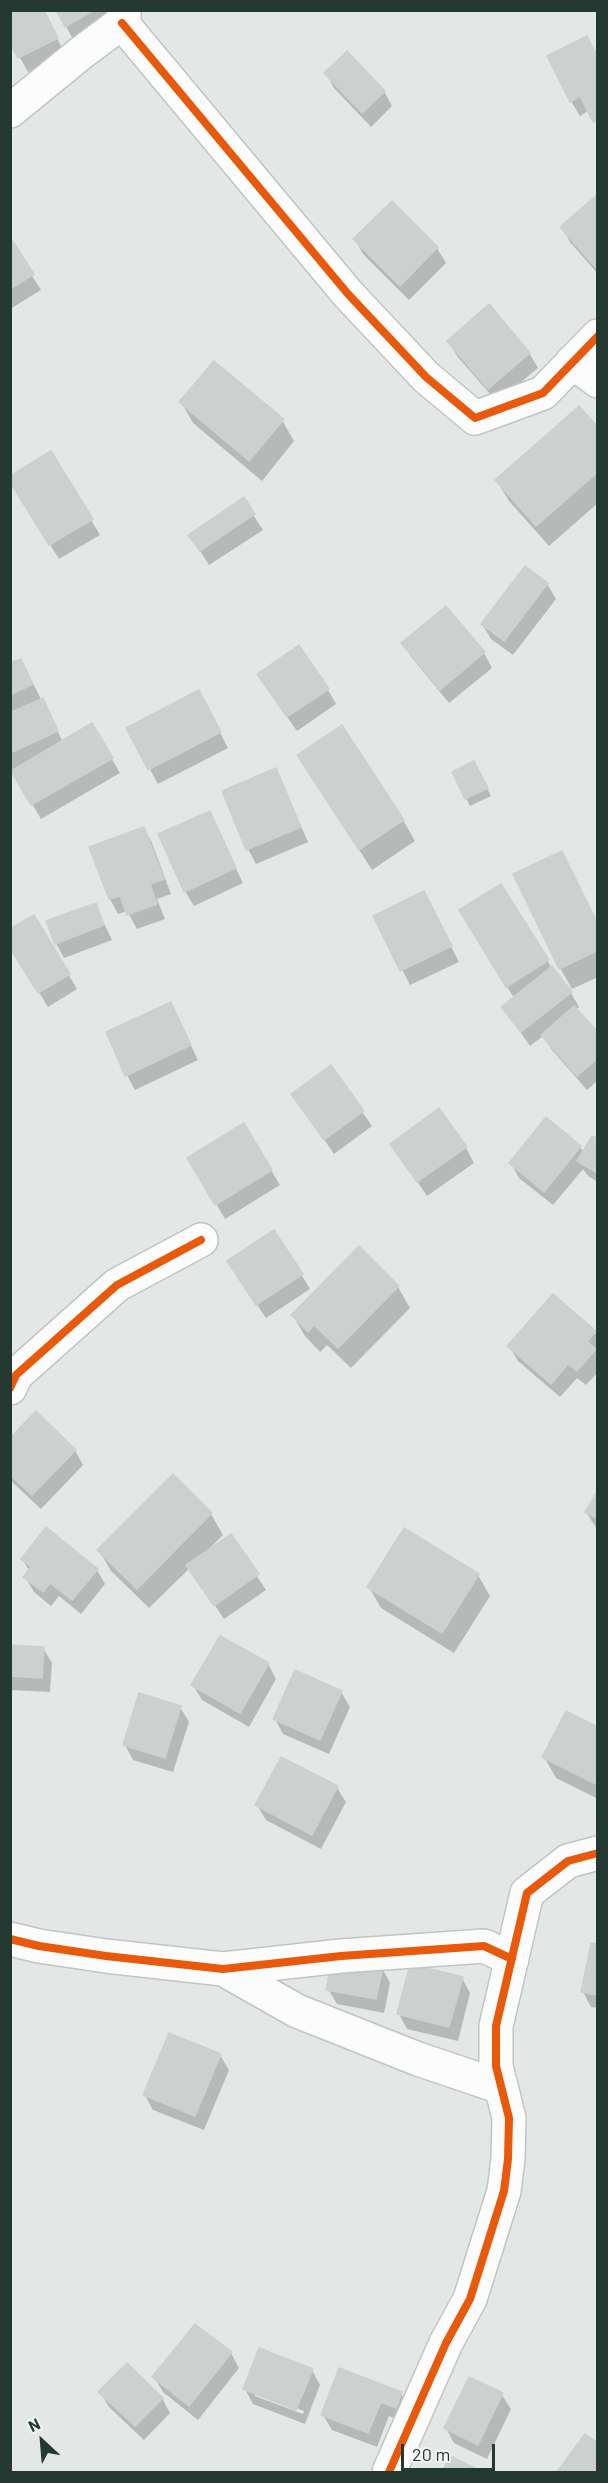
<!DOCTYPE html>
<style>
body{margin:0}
#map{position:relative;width:608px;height:2483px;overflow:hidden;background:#e3e8e6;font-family:Barlow,sans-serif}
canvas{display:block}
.frame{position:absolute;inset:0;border:12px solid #243932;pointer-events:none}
.north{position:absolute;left:12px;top:2411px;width:60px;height:60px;-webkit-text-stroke:4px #f1f7f4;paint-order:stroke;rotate:334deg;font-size:16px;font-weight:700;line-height:24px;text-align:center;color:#243932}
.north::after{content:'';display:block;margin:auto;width:21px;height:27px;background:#243932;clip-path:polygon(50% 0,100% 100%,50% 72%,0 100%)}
.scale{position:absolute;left:401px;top:2444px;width:94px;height:27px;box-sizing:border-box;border:3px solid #243932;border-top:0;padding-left:8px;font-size:18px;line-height:21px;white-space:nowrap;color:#243932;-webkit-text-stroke:4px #f1f7f4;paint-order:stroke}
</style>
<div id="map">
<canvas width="608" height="2483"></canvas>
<div class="frame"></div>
<div class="north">N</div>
<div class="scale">20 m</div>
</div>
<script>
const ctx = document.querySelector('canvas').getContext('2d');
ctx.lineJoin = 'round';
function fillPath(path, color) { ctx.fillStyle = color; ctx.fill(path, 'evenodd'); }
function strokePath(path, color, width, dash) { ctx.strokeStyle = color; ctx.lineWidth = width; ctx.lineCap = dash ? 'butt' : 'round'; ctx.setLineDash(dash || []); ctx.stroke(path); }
fillPath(new Path2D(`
 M43,10l22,44 -37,18 -18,-32z
 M57,10h60l-43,31z
 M598,58v68l-9,-16 -9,6 -9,-15z
 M326,73l58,18 8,15 -21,21 -37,-39z
 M598,196v78l-28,-32 -8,-15z
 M392,203l45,45 9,15 -37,37 -46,-46 -8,-15z
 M10,240l31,50 -31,19z
 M449,341l80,12 9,15 -41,34 -40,-46z
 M181,402l101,18 12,21 -32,40 -69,-58z
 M598,430v73l-49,43 -40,-45 -12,-20z
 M51,453l49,82 -41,24 -41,-66z
 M243,499l20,31 -54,35 -19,-30z
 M547,584l9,15 -43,56 -22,-16 -9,-15z
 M446,608l38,45 8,15 -43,35 -37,-45 -9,-15z
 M21,660l42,82 29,-17 28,48 -79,46 -29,-49 -2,1v-106z
 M268,690h60l8,14 -39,27z
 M207,707l21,41 -70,36 -30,-55z
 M299,755l104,65 12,21 -43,29z
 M276,770l32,72 -52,22 -8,-15z
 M478,770l13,26 -21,10 -4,-8z
 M209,813l34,70 -49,23 -9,-15z
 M144,828l8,15 19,51 -14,5 8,20 -28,10 -10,-18 -9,3 -8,-15z
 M561,853l37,70v54l-26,12 -12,-21z
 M501,886l52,84 18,23 8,14 -3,3 22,24v46l-11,10 -35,-40 -9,-14 -13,10 -27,-39 11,-9 -41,-67z
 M424,893l35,69 -49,23 -35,-69z
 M95,905l17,35 -48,18 -8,-15z
 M34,917l43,72 -29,18 -38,-62z
 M170,1003l28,57 -63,30 -8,-15z
 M331,1067l41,59 -38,28 -41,-60z
 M244,1125l36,60 -55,34 -36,-61z
 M598,1141v41l-10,-6 -5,-7 -30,36 -34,-27 -8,-15 69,-16 4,6z
 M392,1144l74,4 8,15 -47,33z
 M301,1274l9,15 -44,29 -28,-42z
 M398,1287l12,21 -59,60 -24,-23 -7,7 -15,-16 -12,-20z
 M553,1296l45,40v36l-12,13 -9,-7 -17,19 -42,-36 -9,-15z
 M10,1440l65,10 8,15 -42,44 -31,-29z
 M173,1476l38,38 12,21 -16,16 24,-15 35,54 -42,29 -34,-51 -41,40 -38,-37 -12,-21z
 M598,1493v38l-12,-19z
 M22,1559l75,11 8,14 -24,30 -22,-18 -8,10 -17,-14 -9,-15 5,-5z
 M478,1575l12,21 -36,57 -73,-45 -12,-21z
 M10,1647l33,1 9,15 -2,29 -40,-2z
 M268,1664l8,15 -27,48 -47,-27 -9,-15z
 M341,1692l9,15 -21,47 -46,-20 -8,-15z
 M180,1707l9,15 -16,50 -40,-12 -8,-15z
 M598,1728v71l-42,-21 -12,-21z
 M282,1759l55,29 9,14 -25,47 -55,-29 -9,-15z
 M598,1946v62l-7,-1 -8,-15z
 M382,1968l8,15 -6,30 -47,-9 -9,-15z
 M462,1978l8,15 -12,48 -51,-12 -8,-15z
 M220,2055l9,15 -25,60 -51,-20 -8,-15z
 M231,2353l8,15 -41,52 -35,-28 -9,-15z
 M312,2370l8,15 -15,39 -52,-20 -8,-15zM255,2392l49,19 -1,3 -48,-18z
 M100,2392l62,6 8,15 -26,27 -35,-33z
 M401,2393l8,15 -5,14 -15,-6 -12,31 -45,-17 -9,-15z
 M502,2395l9,14 -24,50 -33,-16 -8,-15z
 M585,2436l13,9v27h-39z`), '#0003');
const building = new Path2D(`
 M10,10h34l14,28 -40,20 -8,-14z
 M56,10h38l-29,17z
 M587,36l11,21v63l-5,2 -13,-26 -10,6 -23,-46z
 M347,51l38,40 -23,22 -38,-40z
 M598,194v73l-2,1 -36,-41z
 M392,201l46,46 -38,39 -47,-47z
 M10,237l24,37 -24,15z
 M489,304l41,49 -42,36 -41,-48z
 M214,361l70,58 -35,42 -70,-59z
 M579,406l19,21v45l-62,54 -41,-46z
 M51,451l42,68 -44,26 -39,-63v-6z
 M244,497l11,17 -55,37 -12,-16z
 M525,566l23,17 -44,58 -23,-17z
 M446,606l39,46 -45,38 -39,-47z
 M299,645l30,44 -42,28 -30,-43z
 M21,659l12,25 -23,11v-32z
 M199,690l22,42 -73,38 -22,-42z
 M43,698l15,33 -48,22v-40z
 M92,723l21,35 -82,47 -20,-34z
 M342,725l62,95 -45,30 -62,-95z
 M474,761l14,27 -23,11 -13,-27z
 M276,768l25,59 -55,23 -24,-59z
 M210,811l26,57 -52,24 -26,-58z
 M144,827l20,52 -14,5 7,20 -30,11 -7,-19 -11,3 -20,-52z
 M562,851l36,73v26l-39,19 -46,-95z
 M501,884l48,76 -43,27 -47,-77z
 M424,891l28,55 -52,25 -27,-55z
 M96,903l8,22 -49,19 -9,-23z
 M34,915l36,59 -32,19 -28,-45v-19z
 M552,966l20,26 -51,40 -20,-25z
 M171,1002l20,43 -66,31 -19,-44z
 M574,1006l24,26v26l-21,18 -36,-41z
 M331,1065l33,46 -40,29 -33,-46z
 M439,1108l28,39 -50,35 -27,-38z
 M546,1117l35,29 -37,46 -35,-29z
 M244,1123l28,47 -57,35 -28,-47z
 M592,1136l6,3v34l-21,-12z
 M274,1230l29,44 -47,31 -29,-44z
 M359,1246l40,40 -61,62 -24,-23 -6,7 -17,-17z
 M553,1294l43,37 -9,11 9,7 -19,22 -9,-7 -17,20 -44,-38z
 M36,1411l40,39 -44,45 -22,-20v-37z
 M173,1474l39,39 -75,76 -40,-39z
 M598,1490v29l-13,-7z
 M46,1527l52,42 -26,31 -22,-17 -7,9 -20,-15 8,-10 -10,-8z
 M404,1528l75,46 -37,59 -75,-46z
 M231,1534l28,40 -45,32 -28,-41z
 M220,1636l49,27 -29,50 -49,-28z
 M10,1645l34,2 -2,31 -32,-2z
 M295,1670l47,21 -22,49 -47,-21z
 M139,1693l42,13 -16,52 -42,-13z
 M566,1711l32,16v58l-56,-28z
 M281,1757l57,29 -26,49 -57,-30z
 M591,1943l7,1v51l-17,-3z
 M333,1957l50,10 -7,32 -50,-9z
 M410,1964l53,13 -14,50 -52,-13z
 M169,2033l52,21 -26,62 -52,-21z
 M195,2324l37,28 -43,54 -37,-29z
 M259,2348l54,21 -17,41 -53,-21z
 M127,2363l36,35 -28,28 -37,-34z
 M339,2368l63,24 -6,16 -15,-6 -13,31 -47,-18z
 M469,2377l34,16 -25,52 -34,-17z
 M585,2434l13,9v29h-41z
 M450,2456l33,16h-41z`);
fillPath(building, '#ccd1cf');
strokePath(building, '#ccd1cf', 1.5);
const minor = new Path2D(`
 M122,23l226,271 78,83 49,41 68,-25 55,-57
 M10,111l71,-58 43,-32v-11
 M572,362l26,19
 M10,1388l6,-13 101,-90 84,-45
 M10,1939l29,7 67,10 117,13 118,-13 143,-10 28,13
 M223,1969l74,42 121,48 83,28
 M389,2472l57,-129 24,-44 34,-108 4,-32 1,-41 -13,-52v-40l31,-133 41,-32 30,-8`);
strokePath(minor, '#c0c5c3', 36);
strokePath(minor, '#fbfcfb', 33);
strokePath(new Path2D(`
 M122,23l226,271 78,83 49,41 68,-25 55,-57
 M10,1388l6,-13 101,-90 84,-45
 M10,1939l29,7 67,10 117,13 118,-13 143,-10 28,13
 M389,2472l57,-129 24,-44 34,-108 4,-32 1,-41 -13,-52v-40l31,-133 41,-32 30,-8`), '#e8590c', 8);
</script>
